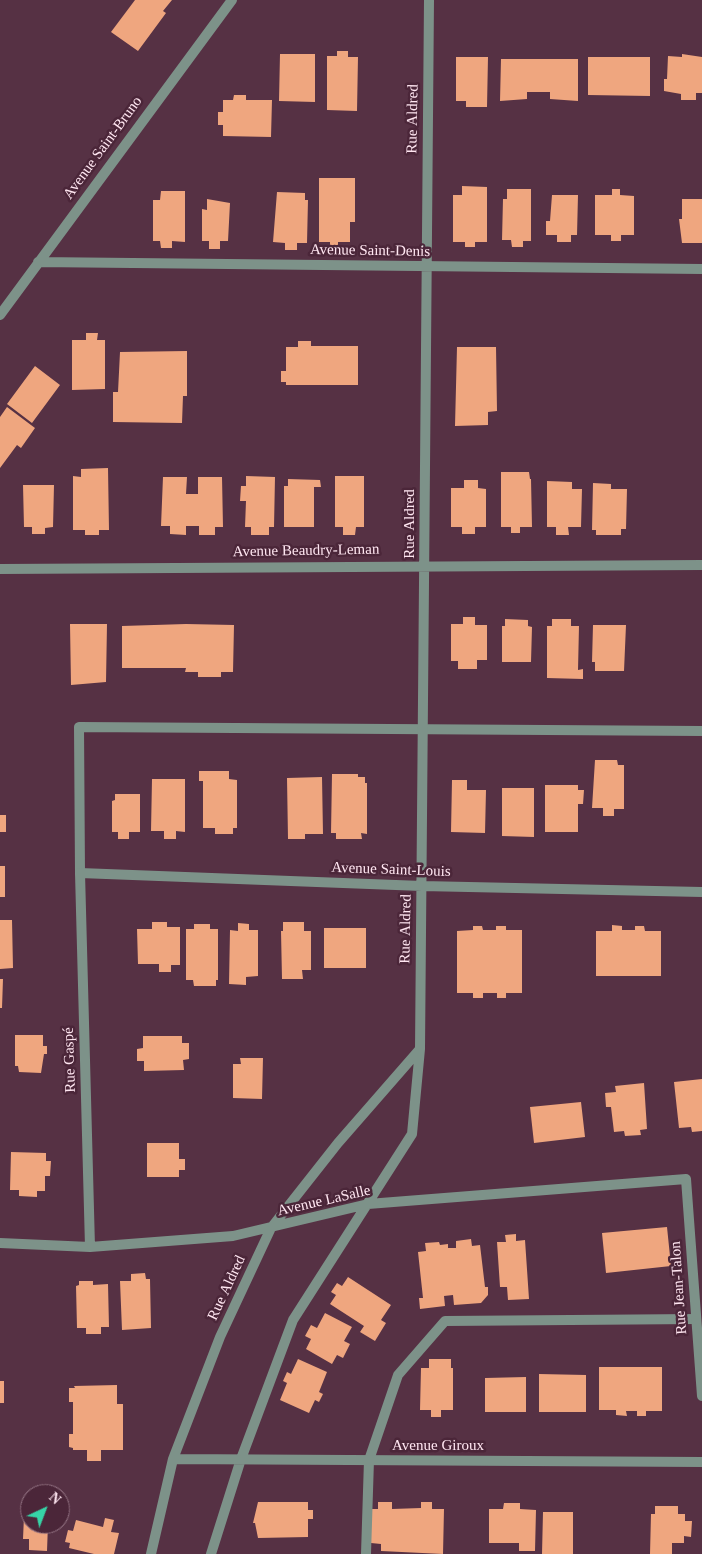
<!DOCTYPE html>
<meta charset="utf-8">
<style>
body{margin:0}
#map{position:relative;width:702px;height:1554px;overflow:hidden;background:#563144;font-family:Georgia,serif}
canvas{display:block}
.north{position:absolute;left:20px;top:1484px;width:50px;height:50px;box-sizing:border-box;background:#4b2639;border:1px solid #937383;border-radius:50%;rotate:43deg;font-size:14px;font-weight:700;line-height:20px;text-align:center;color:#ffe6f1}
.north::after{content:'';display:block;margin:auto;width:18px;height:22px;background:#36d4a7;clip-path:polygon(50% 0,100% 100%,50% 72%,0 100%)}
</style>
<div id="map">
<canvas width="702" height="1554"></canvas>
<div class="north">N</div>
</div>
<script>
const ctx = document.querySelector('canvas').getContext('2d');
ctx.lineJoin = 'round';
function fillPath(path, color) { ctx.fillStyle = color; ctx.fill(path, 'evenodd'); }
function strokePath(path, color, width, dash) { ctx.strokeStyle = color; ctx.lineWidth = width; ctx.lineCap = dash ? 'butt' : 'round'; ctx.setLineDash(dash || []); ctx.stroke(path); }
function label(font, color, halo, rows, align = 'center') {
  ctx.font = font + ' Georgia,serif'; ctx.lineWidth = 5; ctx.setLineDash([]); ctx.textBaseline = 'middle'; ctx.strokeStyle = halo; ctx.fillStyle = color; for (const [text, x, y, turn = 0] of rows) {
    ctx.save(); ctx.translate(x, y); ctx.rotate((+turn || 0) * Math.PI / 180); ctx.textAlign = isNaN(turn) ? turn : align; if (halo) ctx.strokeText(text, 0, 0); ctx.fillText(text, 0, 0); ctx.restore();
  }
}
fillPath(new Path2D(`
 M135,0h37l-9,11 3,2 -28,38 -27,-19z
 M337,51h11v6h10l-1,54 -30,-1v-54h10z
 M280,54h35v48l-36,-1z
 M682,54l20,3v36h-6v7h-15v-6l-17,-3v-12h3l1,-23 14,1z
 M456,57h32l-1,50h-21v-6h-10z
 M588,57h62v39l-62,-1z
 M501,59h77v42l-28,-2v-7h-23v7l-27,2z
 M234,95h12v5h26l-1,37 -48,-1v-11h-5v-13h5v-12h10z
 M319,178h36v44h-5v20h-12v6h-8v-6h-11z
 M462,186l25,1v55h-12v5h-10v-5h-12v-47h9z
 M507,189h24v52h-8v6h-11l-1,-7h-9l1,-41h4z
 M612,189h8v6l14,1v39h-13v6h-10v-6h-16v-40h17z
 M161,191h24v51l-13,-1v7h-11l-1,-7h-7v-41h7z
 M277,192l28,1v7h3l-1,43h-10v7h-12v-7l-12,-1z
 M552,195h26l-1,40h-6v7h-14v-7h-11v-14h4z
 M207,199l23,4 -2,38h-8v8h-11v-8h-7v-32l5,1z
 M682,199h20v44h-20l-3,-24h3z
 M86,333h12l-1,7h8v49l-33,1v-50h14z
 M298,341h13v5h47v39h-72v-3h-5v-11h5v-24h12z
 M457,347h39l1,64 -9,1v13l-33,1z
 M187,351v45h-4l-1,27 -69,-1v-30h5l2,-40z
 M35,366l25,19 -28,38 -25,-19z
 M7,407l28,21 -14,20 -4,-3 -17,23v-51z
 M108,468l1,62h-10v5h-14v-5h-12v-54l8,1v-8z
 M501,472h28l1,7h1l1,48h-12v6h-9v-6h-10z
 M246,476l29,1 -1,50h-5v8h-18v-8h-6l1,-26h-6l1,-15h5z
 M335,476h29v51h-8l-1,8h-12v-8h-8z
 M163,477h24l-1,17h12v-17h24l1,50h-8v8h-16v-9h-13v9l-16,-1v-8h-9z
 M288,479l32,1 1,7h-7v40h-30v-41h4z
 M464,480h14v8l8,1v38h-11v7h-13v-7h-11v-39h13z
 M547,481l25,1v7h10l-1,38h-13l1,8h-13v-8h-9z
 M593,483l18,1v5h16l-1,40h-5v6h-25v-5h-4z
 M23,485h31l-1,42 -8,1v6h-13v-7h-8z
 M463,617h12v8h12v35h-10v9h-19v-8h-7v-37h12z
 M505,619l23,1v6l4,1 -1,35h-29v-36h3z
 M552,619h19v7h8l-1,44 5,-1v10l-36,-1v-52h5z
 M70,624h37l-1,58 -35,3z
 M186,624l48,1 -1,47h-12v5h-23v-5h-13l1,-4h-64v-42z
 M593,625h33l-2,46h-29v-9h-3z
 M595,760h22l1,5h6v44h-10v7h-11v-8h-11z
 M199,771h30v8l8,1v48h-4v6h-18v-6h-12v-47h-4z
 M332,774h26v3h7v6h2v51l-6,-1 1,6h-26v-6h-5z
 M322,777l1,57h-18v5h-17l-1,-61z
 M152,779h33v53l-9,-1v8h-12v-8h-13z
 M452,780h15v10h19l-1,43 -34,-1z
 M545,785h33v5h6l-1,14h-5v28h-33z
 M502,788h32v49l-32,-1z
 M115,794h25v38h-11v7h-11v-7h-6v-31l3,-1z
 M0,815h6v17h-6z
 M0,866h5v31h-5z
 M0,920h12l1,48 -13,1z
 M152,922h15v5h13v38h-9v7h-12v-8h-21l-1,-35h15z
 M283,922h21v9h7v39h-9l1,9h-21l-1,-48h2z
 M238,923l11,1v6h9v46l-12,1v8l-17,-1 1,-54 8,1z
 M194,924h16v5h8v51h-2v6h-22l-1,-6h-7v-51h8z
 M612,925l10,1v4h13v-4h9l1,5h16v45h-65v-45h16z
 M473,926h9l1,4h13v-4h10v4h16v63h-16v5h-9v-5h-14v5h-10v-5h-16v-62l16,-1z
 M324,928h42v40h-42z
 M0,979h3l-1,29h-2z
 M15,1035h28v11h4v8h-3l-3,19 -22,-1 -1,-6h-3z
 M143,1036h39v7h7v16l-6,1 1,10 -40,1v-10h-7v-12l6,-1z
 M240,1058h23l-1,41 -29,-1v-34h8z
 M702,1079v52l-10,1 -1,-5 -12,1 -5,-46z
 M644,1083l3,46 -7,1 1,5 -16,1 -1,-5 -10,1 -3,-25h-5l-1,-14 11,-1 -1,-6z
 M581,1102l4,35 -51,6 -4,-36z
 M147,1143h32v16h6v11h-6v7h-32z
 M11,1152l35,1v8h5l-1,15h-5v15h-8v6l-18,-1v-6h-9z
 M667,1227l4,39 -65,7 -4,-40z
 M516,1234v7l9,-1 4,59 -21,1 -1,-13h-7l-3,-45h9l-1,-7z
 M471,1239l1,7 8,-1 5,42h3v8l-7,8 -27,2 -1,-10 -9,1 1,10 -25,3 -1,-11h4l-5,-46 8,-1 -1,-8 14,-1 1,3 8,-1v4h8v-7z
 M145,1273l1,6h4l1,49 -29,2 -2,-49h11v-7z
 M348,1277l43,28 -10,15 5,3 -11,18 -15,-9 4,-6 -34,-22 6,-9 -5,-3 6,-9 5,3z
 M79,1281h14v4l15,-1 1,43h-8v7h-15v-6h-9l-1,-42 3,-1z
 M325,1313l27,14 -8,14 6,3 -7,14 -6,-3 -5,9 -26,-15 5,-10 -6,-3 6,-11 6,3z
 M298,1359l29,13 -8,20 4,2 -4,8 -4,-2 -6,13 -29,-13 7,-17 -4,-2 4,-9 4,2z
 M429,1359h22v9h2v42h-12v7h-10v-7h-11l1,-42h8z
 M599,1367h63v44h-16v5h-9v-5h-11l1,5 -11,-1v-5h-17z
 M539,1374l47,1v37h-47z
 M526,1377v35h-41v-34z
 M0,1381h4v22h-4z
 M117,1385v19h6v46h-22v11h-14v-11h-14v-2l-4,-1v-13h4v-32h-4v-14h6l-1,-2z
 M258,1502h50v8h5v9h-5v18l-50,1 -3,-15h-2z
 M378,1502h14v7l29,-1v-6h11v7h12l-1,45 -62,-3v-7l-10,-1v-34h7z
 M504,1503h16v6l16,1 -1,41h-16v-8h-30v-34h14z
 M655,1506h23v8h7v7h7l-1,16 -7,-1v7h-12v11h-22l1,-40h4z
 M543,1512h30v42h-31z
 M24,1516h6v8h18l-1,27 -18,-1v-11h-6z
 M105,1518l9,2 -3,12 8,1 -5,21h-20l-25,-6 1,-5 -5,-1 3,-12 5,1 3,-11 27,7z`), '#efa67f');
strokePath(new Path2D(`
 M80,873l-1,-146 623,4
 M366,1554l3,-94 29,-85 47,-54 251,-2`), '#7d9289', 10);
strokePath(new Path2D(`
 M38,262l664,7
 M0,315l232,-315
 M0,569l702,-4
 M0,1243l90,4 143,-11 135,-32 318,-25 16,217
 M90,1247l-10,-374 342,13 280,6
 M173,1459l529,3
 M151,1554l22,-95 47,-122 51,-109 67,-85 82,-94
 M211,1554l30,-95 52,-139 119,-186 8,-85 9,-1049`), '#7d9289', 10);
label('15px', '#ffe6f1', '#4b2639', [
 ["Rue Aldred",413,119,-89],
 ["Avenue Saint-Bruno",103,148,-54],
 ["Avenue Saint-Denis",370,251,1],
 ["Rue Aldred",410,524,-90],
 ["Avenue Beaudry-Leman",306,551,-1],
 ["Avenue Saint-Louis",391,870,2],
 ["Rue Aldred",406,929,-89],
 ["Rue Gaspé",70,1060,-92],
 ["Avenue LaSalle",324,1201,-13],
 ["Rue Aldred",227,1288,-65],
 ["Rue Jean-Talon",679,1288,-94],
 ["Avenue Giroux",438,1446]
]);
</script>
